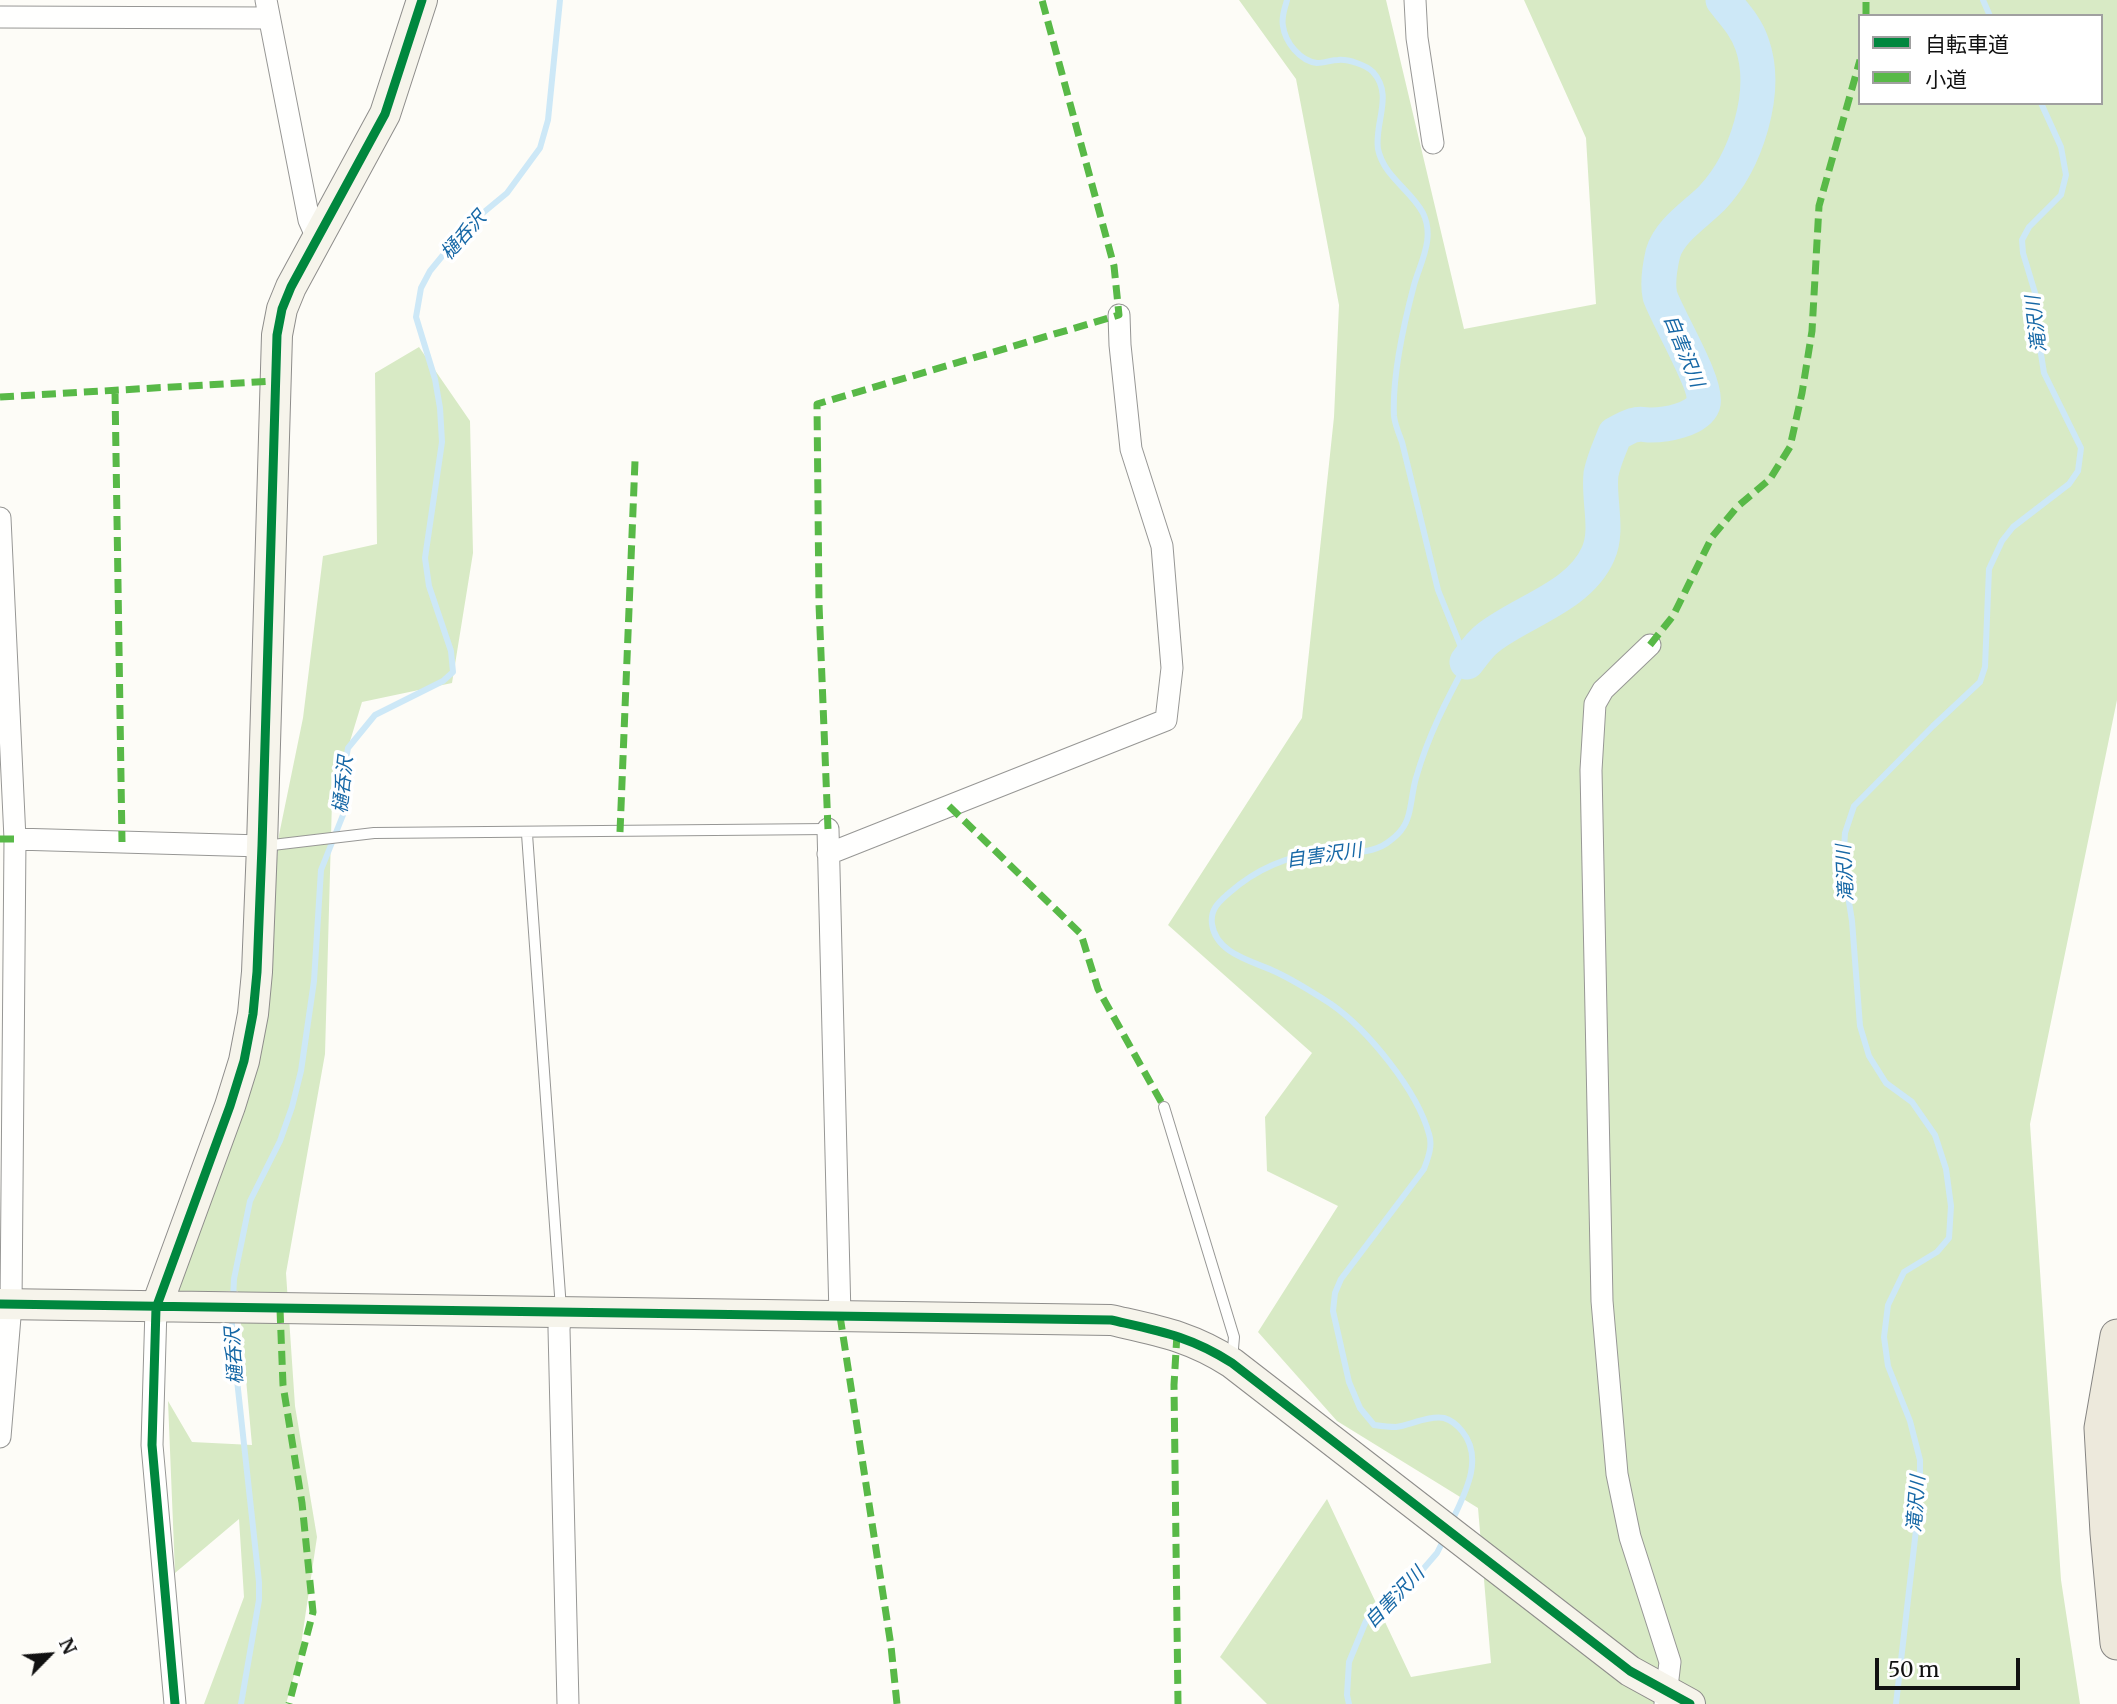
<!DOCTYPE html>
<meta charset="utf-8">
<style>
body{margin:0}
#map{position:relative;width:2117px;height:1704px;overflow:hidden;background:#fdfcf7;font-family:Merriweather,"Noto Sans JP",serif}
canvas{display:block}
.legend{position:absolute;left:1858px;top:14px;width:245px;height:91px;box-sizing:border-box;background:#fff;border:2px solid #a0a0a0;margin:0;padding:9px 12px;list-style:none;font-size:21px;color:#111}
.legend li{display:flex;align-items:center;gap:14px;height:35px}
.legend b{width:35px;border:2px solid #a0a0a0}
.north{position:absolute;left:14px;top:1620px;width:70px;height:70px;-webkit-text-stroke:5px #fff;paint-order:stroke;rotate:65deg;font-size:19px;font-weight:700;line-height:28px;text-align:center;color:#111}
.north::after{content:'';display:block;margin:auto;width:24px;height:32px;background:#111;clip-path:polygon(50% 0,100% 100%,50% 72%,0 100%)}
.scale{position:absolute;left:1875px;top:1658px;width:145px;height:32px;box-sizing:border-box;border:4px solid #111;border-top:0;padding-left:9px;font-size:21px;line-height:24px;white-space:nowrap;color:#111;-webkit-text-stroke:5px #fff;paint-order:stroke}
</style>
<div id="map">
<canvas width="2117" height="1704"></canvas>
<ul class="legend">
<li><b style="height:9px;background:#00873e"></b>自転車道</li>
<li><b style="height:9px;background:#58b947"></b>小道</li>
</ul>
<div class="north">N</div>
<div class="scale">50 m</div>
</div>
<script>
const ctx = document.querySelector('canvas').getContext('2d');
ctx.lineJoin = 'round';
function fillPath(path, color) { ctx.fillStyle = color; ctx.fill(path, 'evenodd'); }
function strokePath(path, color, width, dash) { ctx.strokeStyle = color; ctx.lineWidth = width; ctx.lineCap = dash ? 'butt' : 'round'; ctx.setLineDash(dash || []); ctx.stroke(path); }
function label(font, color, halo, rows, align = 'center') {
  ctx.font = font + ' Merriweather,"Noto Sans JP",serif'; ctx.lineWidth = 7; ctx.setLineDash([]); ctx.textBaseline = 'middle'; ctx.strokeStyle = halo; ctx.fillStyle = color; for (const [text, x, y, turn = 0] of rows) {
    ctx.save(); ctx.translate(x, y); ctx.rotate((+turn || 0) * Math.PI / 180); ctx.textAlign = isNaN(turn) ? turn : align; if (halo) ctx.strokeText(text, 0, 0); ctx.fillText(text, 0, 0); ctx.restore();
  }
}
fillPath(new Path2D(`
 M1239,0h147l78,329 132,-25 -10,-166 -62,-138h593v700l-87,424 31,456 19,124h-813l-47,-47 107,-158 84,178 80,-14 -13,-155 -141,-87 -79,-89 80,-126 -71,-35 -2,-54 47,-64 -144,-128 134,-207 32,-301 5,-112 -43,-226zM1860,16h241v87h-241z
 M419,347l51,74 3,132 -21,130 -90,19 -30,98 -7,254 -39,219 9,133 22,131 -18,121 -13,46h-82l40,-107 -5,-78 -64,54 -7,-172 24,41 60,3 -14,-154 -64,2 66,-172 22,-79 17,-207 24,-117 20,-162 54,-12 -2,-171z`), '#d8eac5');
strokePath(new Path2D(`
 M1287,0c-2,8 -6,17 -4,26 2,16 17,35 34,37 7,0 15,-3 21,-3 10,-1 28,5 35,12 21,23 1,51 5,77 6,28 32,40 45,64 12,25 -2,48 -9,72 -10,38 -22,92 -20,131 1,9 5,18 8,26l36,148 29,72c-21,39 -39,74 -51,116 -5,16 -4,38 -14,51 -4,6 -14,14 -20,17 -19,9 -38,6 -58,7 -35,1 -69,17 -95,40 -10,9 -19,16 -17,31 4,30 41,37 64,48 19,9 38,21 55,32 37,26 86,86 98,130 4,12 -1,24 -5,35l-83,110 -6,14 -2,18 16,71 11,26 14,17c7,1 15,2 22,2 14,-2 34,-12 48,-9 7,2 14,8 18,13 23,28 2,64 -11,92
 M1983,0l7,16
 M233,1299l1,-20 16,-78 30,-60 12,-34 9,-36 13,-90 7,-111 22,-55 -1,-34 6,-33 27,-33 68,-34 10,-9 -2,-21 -22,-65 -4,-28 17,-116 -2,-34 -5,-29 -19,-62 5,-29 9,-17 36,-44 41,-34 33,-45 8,-28 12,-120
 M232,1317v17l27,248v18l-18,104
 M1349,1704l-2,-9 2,-33 17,-41 33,-24 38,-44 7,-14
 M1896,1704l24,-209v-35l-10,-39 -22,-55 -4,-29 4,-32 16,-33 33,-20 12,-14 2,-32 -5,-37 -11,-34 -23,-33 -26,-19 -17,-27 -9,-30 -8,-105 -9,-57 2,-31 9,-27 79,-80 47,-44 5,-15 4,-98 13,-28 11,-14 56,-43 9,-13 3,-23 -37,-75 -7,-44 2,-23 -16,-53 -1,-13 7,-13 32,-32 5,-20 -5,-28 -20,-44`), '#cde8f7', 6);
strokePath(new Path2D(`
 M1467,662c6,-8 13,-18 21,-24 34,-27 91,-41 110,-84 11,-24 0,-54 3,-80 3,-15 9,-27 14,-40 7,-3 13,-8 20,-9 5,-2 10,0 16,0 14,0 46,-5 52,-21 6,-18 -36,-87 -43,-108 -3,-13 0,-30 3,-43 7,-23 32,-38 49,-55 34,-36 57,-106 40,-154 -6,-18 -18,-30 -29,-44`), '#cde8f7', 35);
const lane = new Path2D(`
 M527,834l34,475
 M264,846l110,-13 454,-4
 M1164,1107l70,230 -2,23`);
const street = new Path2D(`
 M266,0l43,220 8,18
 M1415,0l2,38 16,105
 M0,17l269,1
 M0,518l15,321 -4,466 -11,132
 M1650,645l-47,45 -8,14 -4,66 11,531 15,173 13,63 40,125 -5,42
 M828,829l12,487
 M15,839l247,7
 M828,854l338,-134 6,-52 -10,-122 -31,-97 -11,-104 -1,-30
 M156,1308l-4,137 23,259
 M561,1313l-2,16 9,375`);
const secondary = new Path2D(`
 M0,1304l1111,16c48,11 79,16 121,43l398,308 60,33
 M156,1308l74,-202 14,-45 9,-47 4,-42 5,-126 15,-511 5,-26 9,-22 94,-173 37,-114`);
const primary = new Path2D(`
 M2117,1336l-16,92 6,105 10,110`);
strokePath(lane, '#979795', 12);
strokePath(street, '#979795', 23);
strokePath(secondary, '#8e8d8b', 32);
strokePath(primary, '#858482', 35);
strokePath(lane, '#fffffe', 10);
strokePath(street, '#fffffe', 21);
strokePath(secondary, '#f6f4eb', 30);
strokePath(primary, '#ede9dc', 33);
strokePath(new Path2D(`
 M1866,16v-16
 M115,390l7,452
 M0,397l274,-16
 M1650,645l23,-29 39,-79 25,-30 33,-28 20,-32 12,-54 10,-62 7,-125 41,-146
 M949,806l132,128 17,55 66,118
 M828,829l-9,-225 -2,-200 302,-89 -5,-49 -72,-266
 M620,832l15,-371
 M0,839h15
 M280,1309l3,76 19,118 11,109 -24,92
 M840,1316l51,330 6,58
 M1177,1334l-3,51 4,319`), '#58b947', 7, [14, 7]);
strokePath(new Path2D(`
 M0,1304l1111,16c48,11 79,16 121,43l398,308 60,33
 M175,1704l-23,-259 4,-137 74,-202 14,-45 9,-47 4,-42 5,-126 15,-511 5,-26 9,-22 94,-173 37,-114`), '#00873e', 9);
label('italic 19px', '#1768a6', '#fff', [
 ["樋呑沢",464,236,-48],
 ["滝沢川",2037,324,-97],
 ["自害沢川",1683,351,68],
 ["樋呑沢",344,785,-84],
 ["自害沢川",1324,856,-8],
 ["滝沢川",1846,873,-93],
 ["樋呑沢",235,1356,-94],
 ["滝沢川",1917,1504,-86],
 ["自害沢川",1395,1598,-46]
]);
</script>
